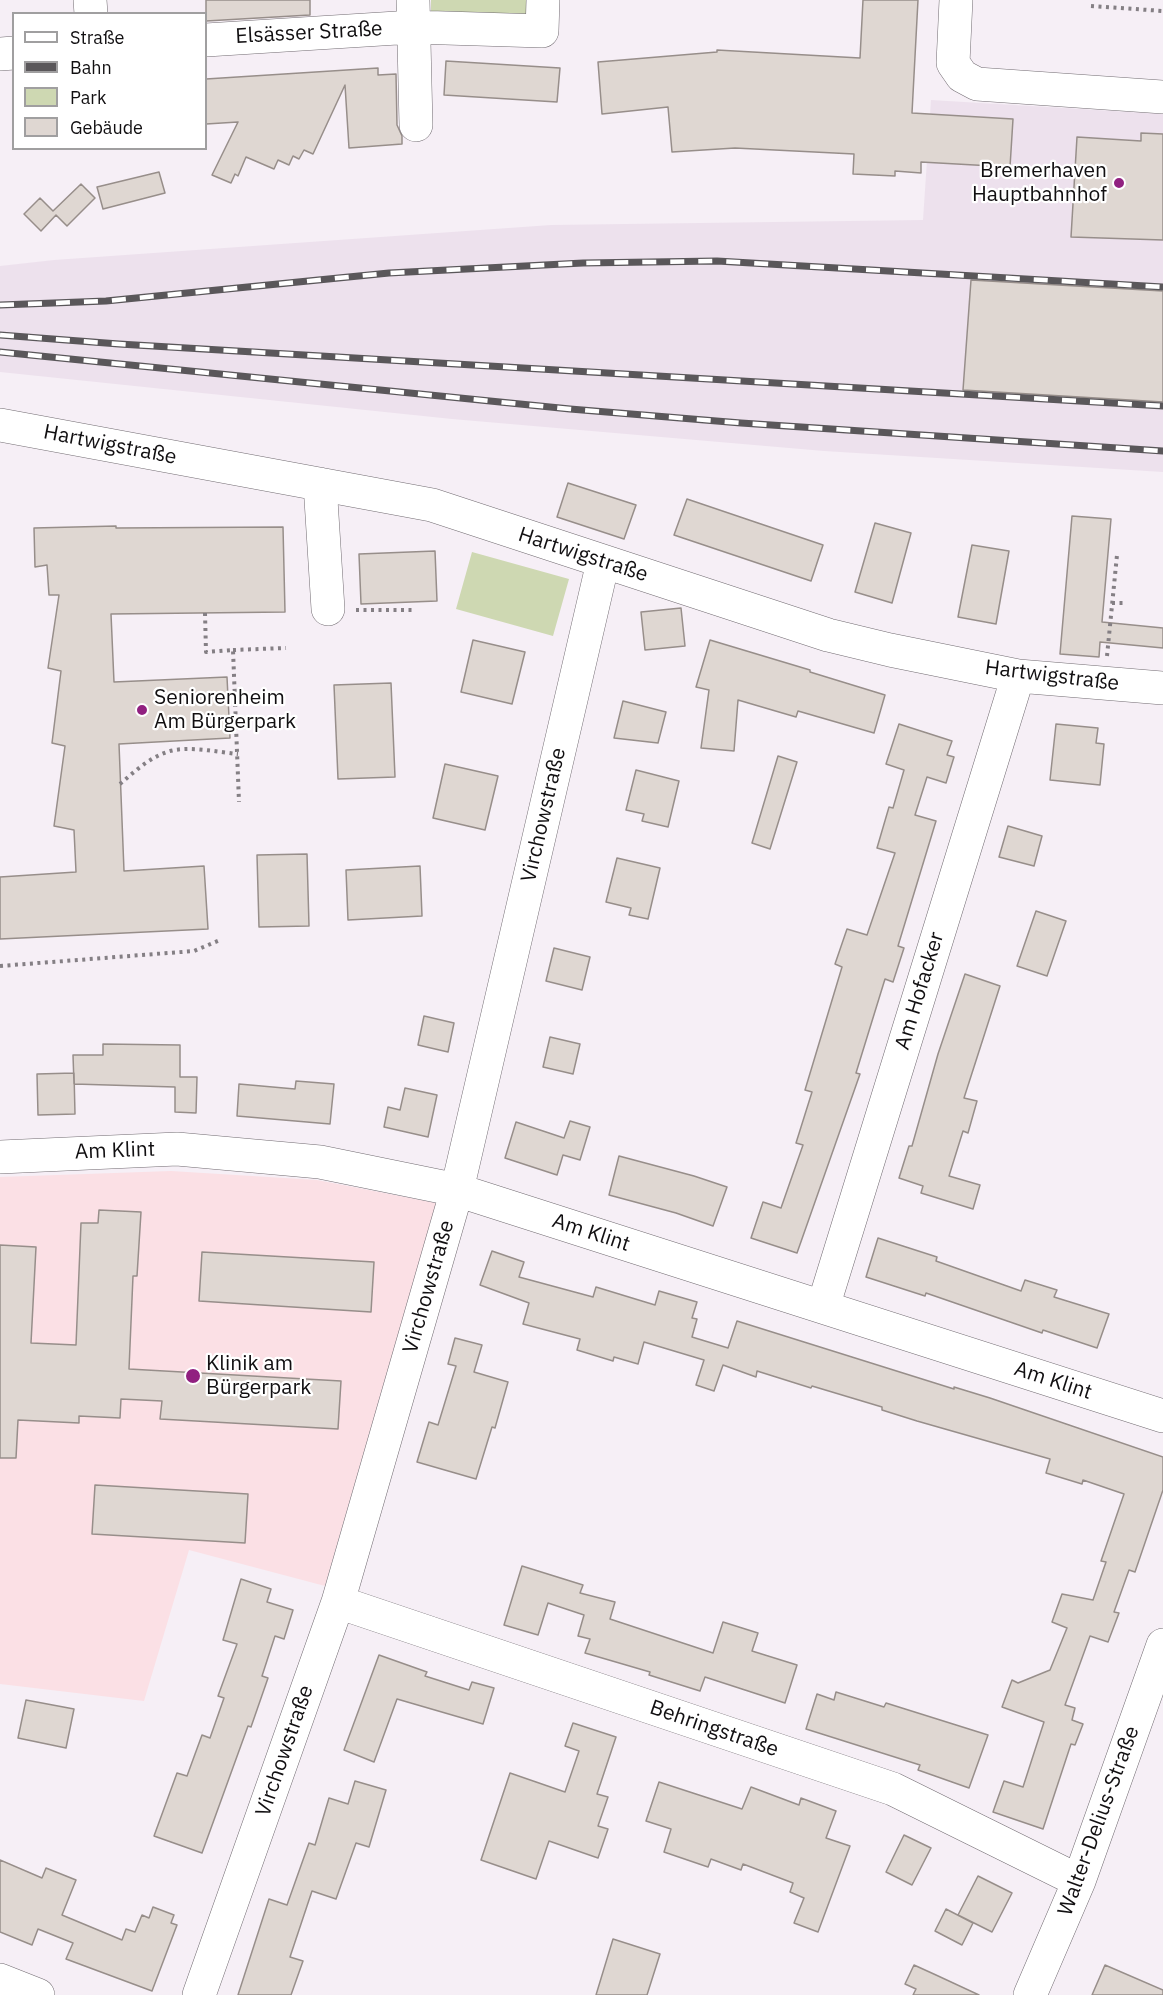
<!DOCTYPE html>
<meta charset="utf-8">
<style>
body{margin:0}
#map{position:relative;width:1163px;height:1995px;overflow:hidden;background:#f6eff6;font-family:"IBM Plex Sans",sans-serif}
canvas{display:block}
.legend{position:absolute;left:12px;top:12px;width:195px;height:138px;box-sizing:border-box;background:#fff;border:2px solid #a09fa0;margin:0;padding:8px 10px;list-style:none;font-size:18px;color:#110f11}
.legend li{display:flex;align-items:center;gap:12px;height:30px}
.legend b{width:30px;border:2px solid #a09fa0}
</style>
<div id="map">
<canvas width="1163" height="1995"></canvas>
<ul class="legend">
<li><b style="height:8px;background:#fff"></b>Straße</li>
<li><b style="height:8px;background:#5a575a"></b>Bahn</li>
<li><b style="height:16px;background:#ced8b2"></b>Park</li>
<li><b style="height:16px;background:#dfd7d2"></b>Gebäude</li>
</ul>
</div>
<script>
const ctx = document.querySelector('canvas').getContext('2d');
ctx.lineJoin = 'round';
function fillPath(path, color) { ctx.fillStyle = color; ctx.fill(path, 'evenodd'); }
function strokePath(path, color, width, dash) { ctx.strokeStyle = color; ctx.lineWidth = width; ctx.lineCap = dash ? 'butt' : 'round'; ctx.setLineDash(dash || []); ctx.stroke(path); }
function label(font, color, halo, rows, align = 'center') {
  ctx.font = font + ' "IBM Plex Sans",sans-serif'; ctx.lineWidth = 4.5; ctx.setLineDash([]); ctx.textBaseline = 'middle'; ctx.strokeStyle = halo; ctx.fillStyle = color; for (const [text, x, y, turn = 0] of rows) {
    ctx.save(); ctx.translate(x, y); ctx.rotate((+turn || 0) * Math.PI / 180); ctx.textAlign = isNaN(turn) ? turn : align; if (halo) ctx.strokeText(text, 0, 0); ctx.fillText(text, 0, 0); ctx.restore();
  }
}
fillPath(new Path2D(`
 M931,100l232,14v358l-339,-21 -372,-32 -452,-47v-106l54,-6 497,-35 372,-5z`), '#ede1ed');
fillPath(new Path2D(`
 M171,1171l146,9 119,23 -111,383 -136,-36 -45,151 -144,-17v-507z`), '#fbe0e5');
fillPath(new Path2D(`
 M431,0h99l-1,20 -98,-4z
 M472,552l97,27 -16,57 -97,-27z`), '#ced8b2');
const building = new Path2D(`
 M206,0h104v15l-104,6z
 M863,0h55l-6,113 101,6 -3,48 -89,-5v11l-26,-2v5l-42,-2 1,-20 -119,-6 -63,4 -4,-45 -66,7 -4,-52 119,-10v-2l143,8z
 M446,61l114,7 -3,34 -113,-7z
 M378,68v7l18,-1 1,51 5,11v8l-53,4 -4,-63 -32,69 -9,-4 -5,9 -6,-3 -4,9 -11,-5 -4,9 -28,-12 -8,19 -3,-2 -4,9 -19,-8 26,-53 -32,2v-45z
 M1141,133l22,1v106l-92,-3 6,-100 64,4z
 M159,172l6,21 -62,16 -6,-22z
 M81,184l14,14 -28,28 -11,-11 -15,16 -17,-17 16,-16 13,13z
 M971,280l192,11v111l-200,-12z
 M568,483l68,22 -12,34 -67,-22z
 M687,499l136,46 -12,36 -137,-46z
 M1072,516l39,3 -9,103 61,6v20l-63,-6 -1,15 -39,-3z
 M875,523l36,10 -19,70 -37,-11z
 M116,526v2l167,-1 2,85 -174,2 3,68 113,-5 3,61 -111,6 5,127 80,-5 4,63 -208,10v-62l76,-5 -2,-42 -20,-4 11,-80 -13,-3 9,-72 -13,-3 11,-73h-10l-2,-30 -12,2 -1,-39z
 M972,545l37,6 -13,73 -38,-7z
 M435,551l2,50 -76,3 -2,-50z
 M681,608l4,38 -40,4 -4,-38z
 M473,640l52,12 -13,52 -51,-12z
 M710,640l100,30v2l75,23 -11,38 -76,-22 -2,6 -58,-17 -4,51 -33,-3 8,-58 -13,-3z
 M391,683l4,94 -57,2 -4,-94z
 M623,701l43,11 -8,31 -44,-5z
 M899,724l53,17 -5,14 7,2 -8,26 -19,-6 -12,38 21,6 -38,125 6,2 -11,34 -8,-3 -29,94 4,1 -63,179 -46,-15 12,-36 18,6 22,-63 -7,-2 16,-51 -7,-2 37,-123 -7,-3 12,-35 20,6 28,-82 -18,-5 12,-41 4,1 11,-38 -18,-6z
 M1056,724l42,4 -2,15 8,1 -4,41 -50,-5z
 M778,756l19,6 -27,87 -18,-6z
 M445,764l53,12 -13,54 -52,-12z
 M636,770l43,11 -11,46 -26,-6 2,-7 -18,-4z
 M1008,826l34,10 -8,30 -35,-9z
 M307,854l2,72 -50,1 -2,-72z
 M617,858l43,10 -12,51 -19,-4 2,-7 -25,-6z
 M420,866l2,50 -74,4 -2,-50z
 M1036,911l30,10 -19,55 -30,-10z
 M554,948l36,9 -8,33 -36,-9z
 M965,974l35,12 -36,112 13,3 -9,32 -5,-2 -14,45 31,9 -7,24 -52,-16 2,-7 -24,-8 10,-32h3l26,-92z
 M424,1016l30,7 -6,29 -30,-7z
 M550,1037l30,7 -7,30 -30,-7z
 M103,1044l77,1v32h17l-1,36 -21,-1v-25l-101,-3 -1,-29h30z
 M74,1073l1,41 -37,1 -1,-41z
 M296,1081l38,3 -4,40 -93,-8 2,-32 56,5z
 M405,1088l32,7 -9,42 -44,-10 4,-20 12,3z
 M570,1121l20,6 -10,33 -17,-5 -6,20 -52,-17 11,-36 48,16z
 M619,1156l75,20 33,11 -14,39 -37,-13 -67,-18z
 M99,1210l42,2 -4,64h-4l-4,93 212,12 -3,48 -178,-10 2,-18 -41,-2 -1,19 -41,-2v7l-61,-3 -2,38h-16v-213l36,2 -5,96 45,2 5,-122h17z
 M878,1238l59,19 -1,4 85,30 4,-11 32,10 -3,7 55,17 -12,34 -54,-18 -1,3 -116,-40 -1,3 -59,-19z
 M492,1251l32,11 -5,15 74,20 3,-10 59,18 4,-14 38,11 -5,16 5,1 -5,18 36,11 9,-27 217,68v-2l36,11 173,59v33l-28,82 -6,-2 -15,42 5,1 -11,29 -18,-6 -25,69 10,3 -3,12 11,4 -8,21 -4,-1 -28,85 -50,-17 11,-31 19,6 21,-65 -42,-15 10,-27 6,3 32,-13 17,-42 -15,-6 10,-28 31,6 13,-38 -5,-1 23,-67 -41,-14 -1,4 -36,-11 4,-14 -133,-38 -35,-11v-3l-70,-21 -1,2 -54,-17 -1,6 -33,-12 -9,26 -18,-6 8,-25 -60,-18 -6,22 -24,-7 -1,4 -36,-11 3,-11 -57,-15 6,-21 -49,-18z
 M202,1252l172,10 -3,50 -172,-11z
 M455,1338l27,7 -8,27 34,10 -13,46 -3,-1 -16,52 -59,-17 12,-40 9,3 18,-59 -8,-2z
 M95,1485l153,9 -3,49 -153,-9z
 M522,1566l61,19 -3,8 35,9 -5,17 103,34 10,-31 35,11 -6,18 45,14 -12,38 -80,-26 -5,14 -51,-16 1,-3 -65,-19 5,-14 -12,-3 6,-21 -36,-12 -10,32 -34,-10z
 M241,1579l30,10 -4,13 26,8 -9,29 -9,-3 -13,40 6,2 -17,49 -3,-1 -46,127 -48,-17 23,-63 10,3 15,-41 8,3 14,-40 -6,-2 19,-52 -14,-4z
 M379,1655l48,17 -2,4 44,14 3,-8 22,6 -11,36 -86,-25 -23,63 -30,-12z
 M836,1692l48,15 2,-4 102,32 -19,53 -51,-18 2,-5 -114,-36 11,-35 17,6z
 M26,1700l48,9 -8,39 -48,-10z
 M573,1723l43,14 -19,57 11,3 -10,29 10,3 -10,29 -49,-17 -13,38 -55,-19 29,-87 55,19 14,-41 -14,-5z
 M355,1781l31,9 -17,57 -13,-4 -20,56 -24,-8 -22,66 13,4 -12,34h-53l31,-96 18,6 22,-62 6,2 14,-47 19,6z
 M659,1782l83,27 9,-22 48,18 2,-7 35,13 -10,27 24,8 -32,86 -24,-9 10,-25 -14,-6 3,-9 -50,-19 -2,6 -30,-11 -3,8 -44,-15 7,-23 -25,-8z
 M904,1835l27,13 -19,37 -26,-13z
 M0,1860l42,18 4,-10 30,12 -14,35 60,25 4,-11 9,3 7,-17 7,3 4,-11 21,8 -3,8 6,2 -25,66 -86,-32 7,-16 -35,-14 -6,16 -32,-13z
 M978,1876l34,17 -20,39 -34,-17z
 M946,1909l27,14 -11,22 -27,-14z
 M613,1939l47,15 -13,41h-51z
 M914,1965l22,10 43,20h-66l3,-6 -11,-5z
 M1105,1965l58,25v5h-71z`);
fillPath(building, '#dfd7d2');
strokePath(building, '#978e8a', 1.5);
const minor = new Path2D(`
 M90,0l1,14
 M413,0l3,125
 M956,0l-3,63 9,13 15,8 186,13
 M206,40l207,-13 129,4 1,-31
 M0,54l14,-1
 M0,425l432,80 396,130 62,15 128,26 145,12
 M320,484l8,125
 M0,1157l177,-8 143,13 137,28 706,226
 M823,1307l195,-631
 M338,1602l555,187 186,92
 M0,1980l38,15
 M199,1995l139,-393 119,-412 146,-628
 M1030,1995l49,-114 84,-236`);
strokePath(minor, '#726c72', 34);
strokePath(new Path2D(`
 M1091,6l72,5
 M1112,603h15
 M356,610h56
 M205,613l1,39 27,-2 6,152
 M233,650l53,-2
 M1107,656l10,-101
 M120,784c14,-12 29,-26 47,-32 20,-7 49,0 71,2
 M0,966l194,-15 26,-11`), '#847f84', 4, [3, 4.5]);
strokePath(minor, '#fff', 33);
const rail = new Path2D(`
 M0,305l106,-4 283,-28 194,-10 134,-2 446,26
 M0,335l119,9 1044,62
 M0,352l570,57 171,14 422,28`);
strokePath(rail, '#5a575a', 7);
strokePath(rail, '#fff', 4.5, [14]);
for (const [x, y, r, color] of [
 [1119,183,6,"#912080"],
 [142,710,6,"#912080"],
 [193,1376,8,"#912080"]
]) { const dot = new Path2D(); dot.arc(x, y, r, 0, 2 * Math.PI); ctx.fillStyle = color; ctx.fill(dot); strokePath(dot, '#fff', 2); }
label('21px', '#110f11', '#fff', [
 ["Elsässer Straße",309,33,-3],
 ["Hartwigstraße",110,445,11],
 ["Hartwigstraße",583,555,18],
 ["Hartwigstraße",1052,676,7],
 ["Virchowstraße",544,815,-77],
 ["Am Hofacker",920,991,-73],
 ["Am Klint",115,1151,-2],
 ["Am Klint",591,1233,18],
 ["Virchowstraße",429,1287,-74],
 ["Am Klint",1053,1381,18],
 ["Behringstraße",714,1729,19],
 ["Virchowstraße",285,1751,-71],
 ["Walter-Delius-Straße",1099,1821,-70]
]);
label('21px', '#110f11', '#fff', [
 ["Bremerhaven",1107,171,"right"],
 ["Hauptbahnhof",1107,195,"right"],
 ["Seniorenheim",154,698],
 ["Am Bürgerpark",154,722],
 ["Klinik am",206,1364],
 ["Bürgerpark",206,1388]
], 'left');
</script>
